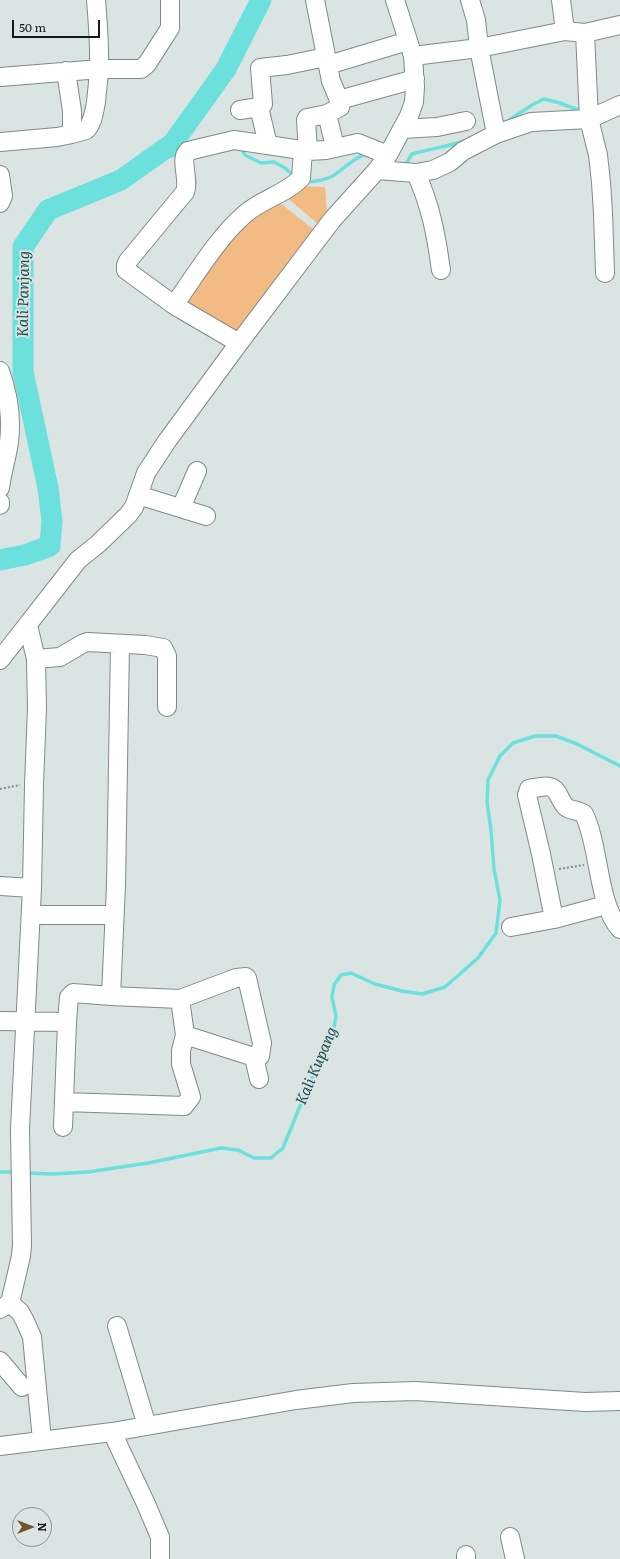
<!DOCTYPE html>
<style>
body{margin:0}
#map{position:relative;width:620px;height:1559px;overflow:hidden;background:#d9e4e3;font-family:Literata,serif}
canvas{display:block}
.north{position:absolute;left:12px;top:1507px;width:40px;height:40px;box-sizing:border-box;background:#d9e4e3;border:1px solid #8b9392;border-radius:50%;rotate:90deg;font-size:11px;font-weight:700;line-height:16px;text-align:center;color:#151919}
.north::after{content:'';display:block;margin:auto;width:14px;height:18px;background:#77532d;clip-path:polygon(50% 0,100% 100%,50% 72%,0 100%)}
.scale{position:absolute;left:12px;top:20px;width:88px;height:18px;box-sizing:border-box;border:2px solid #151919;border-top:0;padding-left:5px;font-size:12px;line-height:14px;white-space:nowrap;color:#151919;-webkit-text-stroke:3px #d9e4e3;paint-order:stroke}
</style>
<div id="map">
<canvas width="620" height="1559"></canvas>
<div class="north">N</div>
<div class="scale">50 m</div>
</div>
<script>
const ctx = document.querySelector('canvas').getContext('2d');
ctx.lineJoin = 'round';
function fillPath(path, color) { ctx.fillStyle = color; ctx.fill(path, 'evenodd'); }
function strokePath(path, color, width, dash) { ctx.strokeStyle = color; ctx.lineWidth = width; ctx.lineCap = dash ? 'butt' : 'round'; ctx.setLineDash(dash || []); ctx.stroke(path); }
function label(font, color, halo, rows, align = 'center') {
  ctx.font = font + ' Literata,serif'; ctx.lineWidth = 4; ctx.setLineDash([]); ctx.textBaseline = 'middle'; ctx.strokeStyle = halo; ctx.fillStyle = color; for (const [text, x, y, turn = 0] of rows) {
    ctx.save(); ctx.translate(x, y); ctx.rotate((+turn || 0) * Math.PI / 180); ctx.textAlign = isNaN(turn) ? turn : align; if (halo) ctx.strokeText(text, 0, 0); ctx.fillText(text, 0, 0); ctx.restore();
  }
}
fillPath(new Path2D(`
 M300,186l25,1 2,26 -9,11 -34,-29z
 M275,199l38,30 -75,105 -58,-32 69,-86z`), '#f3bb84');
strokePath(new Path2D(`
 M506,122l26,-17 12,-6 16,4 23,9
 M241,148l4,7 16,8 13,-1 11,6 9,8
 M160,152l8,4 12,-1
 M404,165l3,-3 5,-8c17,-5 35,-7 52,-13
 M304,182c9,0 21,-2 29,-6 11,-7 22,-20 35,-22
 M0,1172h15
 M26,1173l26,1 36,-2 60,-9 73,-15 17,2 16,8h17l12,-10 25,-62 25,-53 3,-17 -4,-19 2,-12 7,-10 10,-2 24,11 27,7 20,3 23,-7 33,-29 18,-25 4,-33 -6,-31 -3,-39 -4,-28 1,-22 12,-24 13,-13 22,-7h21l21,8 43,22`), '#6be0dd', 3.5);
strokePath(new Path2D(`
 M0,560l25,-5 25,-9 2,-25 -4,-33 -25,-116v-125l25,-37 73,-30 52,-37 53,-74 35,-69`), '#6be0dd', 21);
const minor = new Path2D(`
 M315,0l16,81 8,19 1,7 -13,7 8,33
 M470,0l6,20 3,28 17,86
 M561,0l4,31
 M585,33l4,86 9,36 3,27 2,31 2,60
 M413,56l66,-8 86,-17 20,2 35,-8
 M328,65l80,-24
 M0,77l100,-8h41l6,-5 23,-36v-28
 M339,100l76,-21
 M259,107l9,38
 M240,110l19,-3 4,-3 -3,-36 27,-3 39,-8
 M402,129l35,-2 29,-6
 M72,134l14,-4c7,-7 8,-18 10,-28 5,-37 3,-66 0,-102
 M0,142l57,-5 15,-3v-23l-6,-40
 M308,151l-2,-31 1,-2 20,-4
 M377,170l39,3 17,-3 17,-8 13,-11 33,-17 35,-12 58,-3 31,-14
 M416,173c15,34 20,61 25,97
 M0,175l3,21 -3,7
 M174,305c21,-29 44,-68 71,-91 17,-15 41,-20 56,-36l2,-28
 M239,343l-65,-38 -48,-35v-5l2,-4 57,-69c5,-12 -6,-33 3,-41l46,-11 74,11 18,-1 32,-7 30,12
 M0,371c8,22 12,47 9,71 -2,15 -7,30 -9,46
 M138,495l68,21
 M0,502v3
 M181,508l16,-37
 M28,625l8,34 24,-2 22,-13 5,-2 58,3 18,3 4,8v51
 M0,660l78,-100 20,-16 30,-29 6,-8 12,-34 21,-32 72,-98 93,-123 45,-50 11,-15 21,-39 5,-14 1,-15 -2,-31 -18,-56
 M0,886l32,2
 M606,905l-52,14 -13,-65 -14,-59 2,-6c13,-2 24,-7 30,7 2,4 4,8 7,11 5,4 12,3 18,7 16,33 13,89 36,115
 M31,915h83
 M511,927l43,-8
 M180,999l56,-21 10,-1 1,1 15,65 -2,13 -6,1 -69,-22
 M0,1021l67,1
 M254,1057l5,22
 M64,1102l120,4 7,-9 -10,-33v-13l4,-16 -5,-36 -69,-3
 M63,1127l4,-105 2,-25 4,-4 38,3 5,-111 4,-241
 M10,1303l10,9 5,9 7,16 10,103
 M0,1309l10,-6 11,-47 1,-11 -2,-116 12,-241 2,-103 3,-77 -1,-49
 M117,1326l30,100
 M0,1361l22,26
 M112,1432l34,72 14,33v22
 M0,1446l112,-14 184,-32 57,-7 62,-2 170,11 35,-1
 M510,1537l5,22
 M466,1555v4`);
strokePath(minor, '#808a8a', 20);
strokePath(new Path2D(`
 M0,789l20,-4
 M559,869l25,-4`), '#828a89', 2, [2, 2]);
strokePath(minor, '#fff', 18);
label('italic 15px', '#1a4e4d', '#d9e4e3', [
 ["Kali Panjang",24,294,-89],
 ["Kali Kupang",317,1066,-67]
]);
</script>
